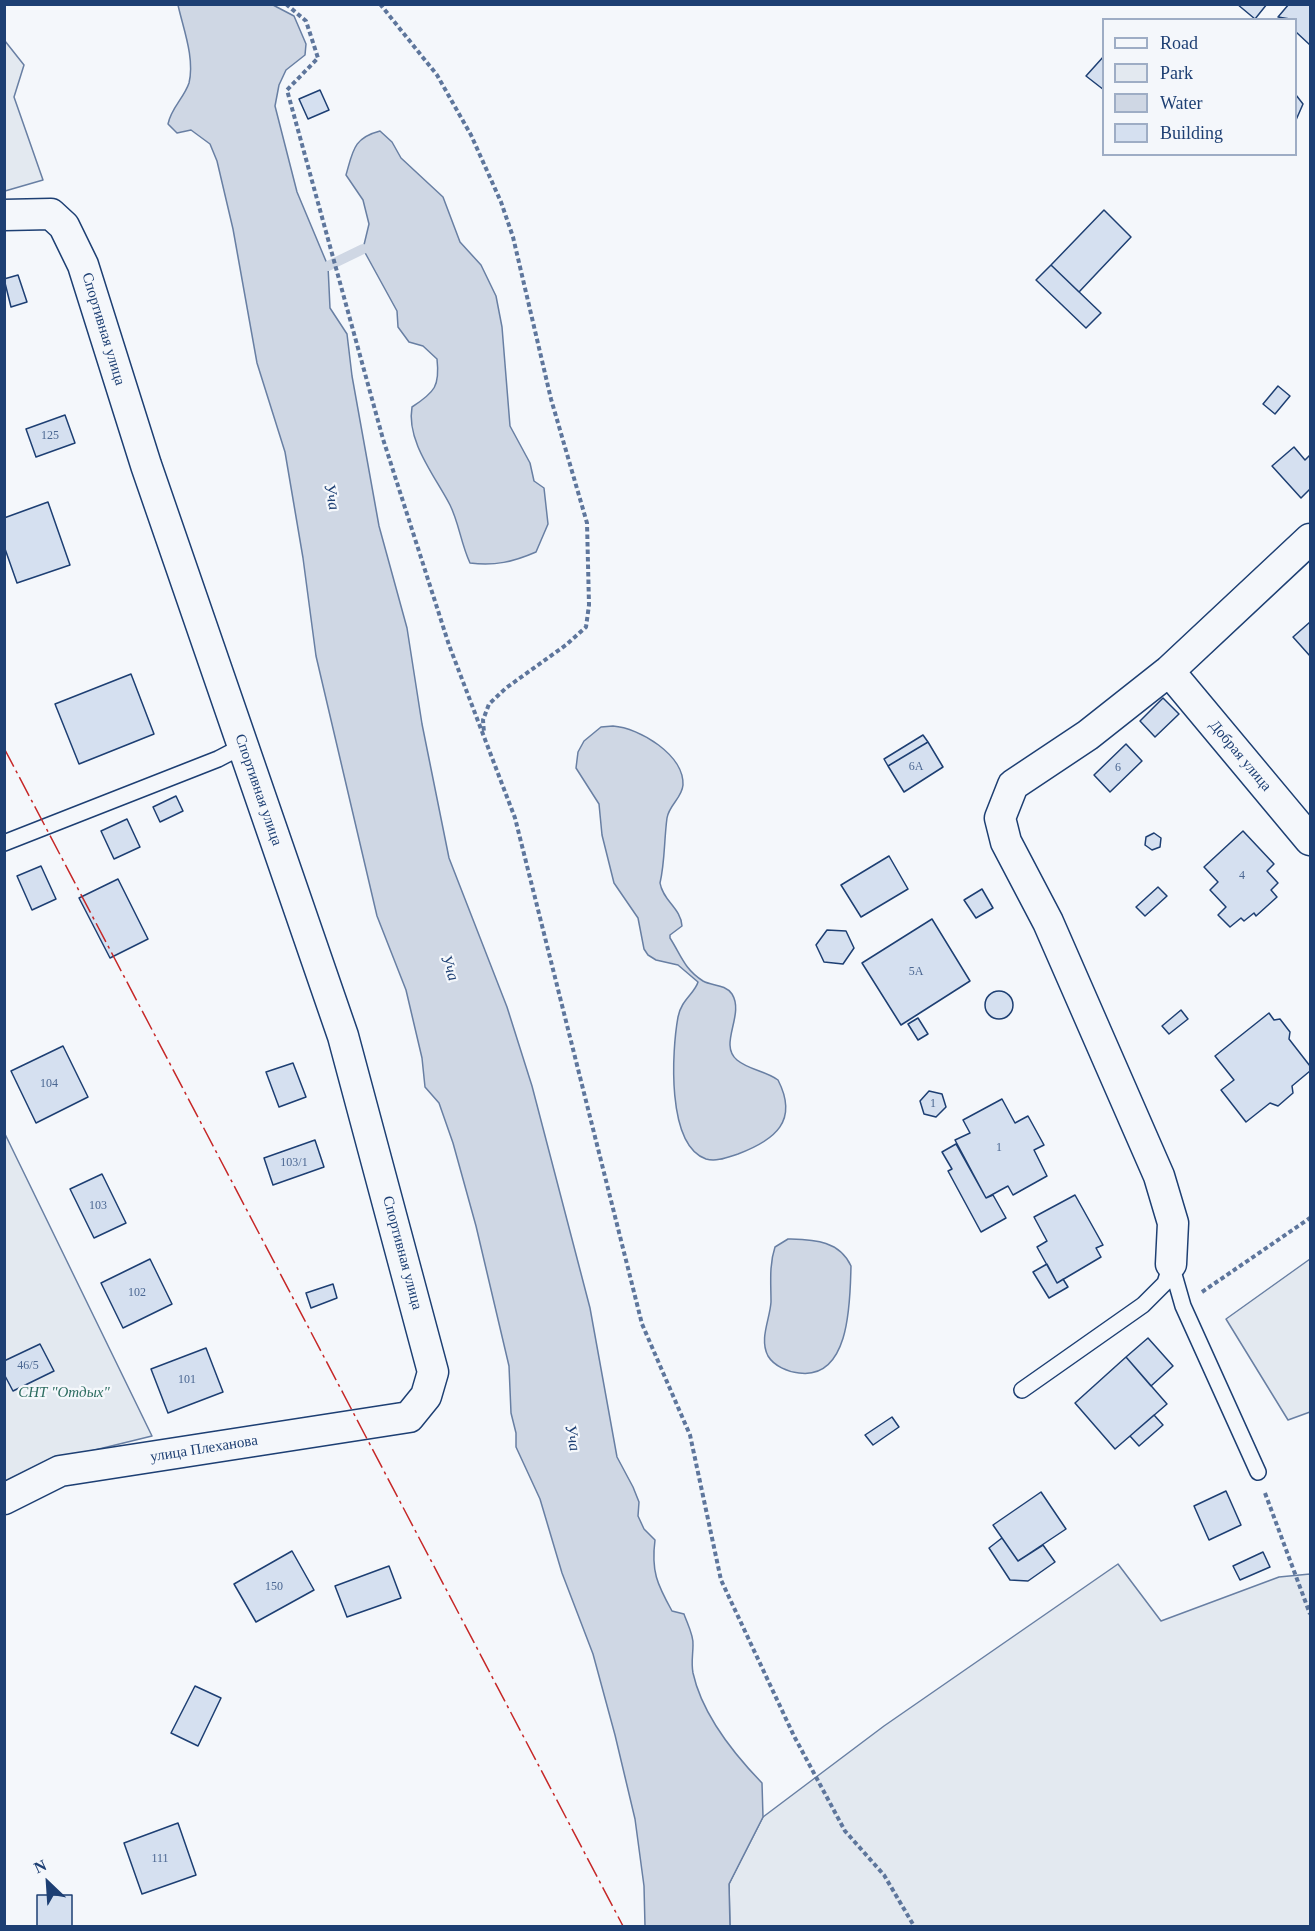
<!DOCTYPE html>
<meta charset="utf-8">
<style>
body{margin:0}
#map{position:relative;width:1315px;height:1931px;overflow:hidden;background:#f4f7fb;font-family:Georgia,serif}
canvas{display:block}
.frame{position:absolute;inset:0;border:6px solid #1d3f73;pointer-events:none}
.legend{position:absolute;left:1102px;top:18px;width:195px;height:138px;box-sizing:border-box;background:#f4f7fb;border:2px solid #9eadc5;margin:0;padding:8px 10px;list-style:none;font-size:18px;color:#1d3f73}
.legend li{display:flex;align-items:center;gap:12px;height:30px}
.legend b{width:30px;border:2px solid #9eadc5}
.north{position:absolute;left:18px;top:1853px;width:60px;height:60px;-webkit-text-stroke:4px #f4f7fb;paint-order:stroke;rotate:335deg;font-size:16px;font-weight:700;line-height:24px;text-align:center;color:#1d3f73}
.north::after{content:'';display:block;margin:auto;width:21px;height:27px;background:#1d3f73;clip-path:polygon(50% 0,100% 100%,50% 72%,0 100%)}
</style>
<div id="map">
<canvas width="1315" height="1931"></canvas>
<div class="frame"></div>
<ul class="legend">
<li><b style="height:8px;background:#f4f7fb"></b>Road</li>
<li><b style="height:16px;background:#e3e9f0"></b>Park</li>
<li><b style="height:16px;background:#cfd7e4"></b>Water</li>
<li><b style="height:16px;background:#d5e0f0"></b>Building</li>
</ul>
<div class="north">N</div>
</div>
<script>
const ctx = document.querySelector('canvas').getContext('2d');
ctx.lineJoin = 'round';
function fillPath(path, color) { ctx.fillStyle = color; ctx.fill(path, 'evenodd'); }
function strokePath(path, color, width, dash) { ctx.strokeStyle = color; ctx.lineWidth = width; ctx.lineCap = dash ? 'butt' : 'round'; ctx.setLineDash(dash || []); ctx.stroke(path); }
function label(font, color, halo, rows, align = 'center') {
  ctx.font = font + ' Georgia,serif'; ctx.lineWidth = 4.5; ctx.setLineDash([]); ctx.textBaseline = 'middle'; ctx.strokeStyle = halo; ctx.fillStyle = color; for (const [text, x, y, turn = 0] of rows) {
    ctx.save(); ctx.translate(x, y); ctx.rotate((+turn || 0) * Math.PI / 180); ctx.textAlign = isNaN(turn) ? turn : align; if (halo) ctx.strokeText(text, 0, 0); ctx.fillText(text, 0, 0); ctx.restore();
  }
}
const green = new Path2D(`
 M5,41l19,24 -10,32 29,83 -38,11z
 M4,1132l148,304 -102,25 -46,23z
 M1310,1259v153l-22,8 -62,-101z
 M1118,1564l43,57 118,-44 31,-3v352h-580l-1,-42 34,-67 121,-91z`);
fillPath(green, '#e3e9f0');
strokePath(green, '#687fa3', 1.5);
const water = new Path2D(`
 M178,5h95l21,11 12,28 -1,11 -19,15 -7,15 -4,21 22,86 31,74 2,42 17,26 5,42 27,150 28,102 15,96 27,134 58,149 25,79 58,222 27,149 16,30 6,15 -1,14 6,13 11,11c-4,31 2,44 17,71l12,3c3,9 10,22 9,31 0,10 -2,17 0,28 9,41 40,80 69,110l1,34 -34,67 1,42h-85l-1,-40 -9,-67 -20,-84 -22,-81 -31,-81 -22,-74 -24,-52v-14l-5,-20 -2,-47 -33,-140 -23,-83 -14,-40 -14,-16 -3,-29 -16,-68 -29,-74 -61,-260 -13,-98 -18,-106 -28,-89 -24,-134 -16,-68 -7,-17 -19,-14 -14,3 -9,-9c3,-16 16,-26 21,-41 6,-25 -6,-55 -11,-78z
 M380,131l12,11 9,16 42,39 17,45 21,23 15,31 6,31 8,99 20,37 4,18 10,7 4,36 -12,28c-23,10 -41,14 -66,11 -9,-19 -11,-40 -20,-58 -15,-29 -44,-64 -38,-98 23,-15 28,-21 25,-48l-14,-13 -14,-4 -11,-15 -1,-16 -34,-62 6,-25 -6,-24 -17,-25c7,-24 7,-37 34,-44z
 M613,726c27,2 71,29 70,59 -1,13 -14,20 -16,33 -3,22 -2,44 -7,65 3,18 21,25 22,43l-12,9v3c11,17 14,31 33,43 9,5 22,3 29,13 13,21 -14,50 5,66 12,10 29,11 41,20 21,41 -3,60 -40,74 -10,3 -21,8 -32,5 -40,-14 -34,-109 -28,-142 3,-17 17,-24 20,-35l-20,-17 -22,-5 -8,-5 -4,-6 -6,-31 -24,-35 -12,-48 -3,-31 -23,-36 2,-16 6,-11 17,-14z
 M788,1239c26,1 51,1 63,27 -1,33 0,114 -52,107 -11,-1 -25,-7 -31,-17 -9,-17 2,-37 3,-54 0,-19 -2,-37 4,-55z`);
fillPath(water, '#cfd7e4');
strokePath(water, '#687fa3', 1.5);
strokePath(new Path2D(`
 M328,266l35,-17`), '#cfd7e4', 10);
const building = new Path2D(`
 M1237,4h30l-12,15z
 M1289,4h21v41l-14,-13v-12l-18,-3z
 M1104,56v34l-18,-14z
 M320,90l9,20 -21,9 -9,-20z
 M1296,95l7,9 -7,16z
 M1104,210l27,27 -52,55 -28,-27z
 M1051,265l50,48 -15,15 -50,-48z
 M18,275l9,27 -16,5 -7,-28z
 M1278,386l12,10 -15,18 -12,-10z
 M65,415l10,28 -39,14 -10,-28z
 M1294,447l11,13 5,-5v34l-9,9 -29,-32z
 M48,502l22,63 -53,18 -13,-37v-28z
 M1310,622v34l-17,-19z
 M131,674l23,60 -75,30 -24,-60z
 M1163,698l16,16 -24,23 -15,-16z
 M923,735l5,7 -40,24 -4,-7z
 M928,742l15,25 -39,25 -16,-26z
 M1126,744l16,17 -32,31 -16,-17z
 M176,796l7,15 -23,11 -7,-15z
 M127,819l13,28 -26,12 -13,-28z
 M1243,831l31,33 -7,7 11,12 -7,7 6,7 -21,19 -2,-3 -10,8 -3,-3 -11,9 -12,-12 8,-8 -16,-17 8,-8 -14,-15z
 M1154,833l7,5 -1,9 -8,3 -7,-5 1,-8z
 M889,856l19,33 -47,28 -20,-32z
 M41,866l15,33 -24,11 -15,-34z
 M118,879l30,60 -38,19 -31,-60z
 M1158,887l9,9 -22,20 -9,-9z
 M982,889l11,19 -17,10 -12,-18z
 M932,919l38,62 -69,44 -39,-62z
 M827,930l19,1 8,17 -11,16 -19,-2 -8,-17z
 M985 1005a14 14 0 1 1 28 0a14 14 0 1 1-28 0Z
 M1181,1010l7,9 -19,15 -7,-8z
 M1269,1013l5,7 6,-1 10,13 -1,7 21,27v5l-18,15 1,7 -15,13 -8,-3 -24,19 -25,-32 13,-10 -19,-24z
 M918,1018l10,16 -10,6 -10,-16z
 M63,1046l25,51 -52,26 -25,-52z
 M293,1063l13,34 -27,10 -13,-35z
 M929,1091l13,3 4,13 -10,10 -12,-3 -4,-13z
 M1002,1099l13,24 13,-7 16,29 -10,5 13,26 -34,19 -5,-9 -22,12 -31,-58 15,-7 -7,-13z
 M315,1140l9,27 -51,18 -9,-27z
 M956,1144l30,54 7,-3 13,23 -25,14 -33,-61 4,-2 -10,-17z
 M102,1174l24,49 -32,15 -24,-49z
 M1075,1195l28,50 -7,3 5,9 -44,26 -20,-36 10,-6 -13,-24z
 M150,1259l22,45 -49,24 -22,-45z
 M1047,1264l10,19 6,-4 5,8 -19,11 -16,-26z
 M333,1284l4,14 -26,10 -5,-15z
 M1148,1338l25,28 -22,20 -25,-29z
 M40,1344l14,27 -41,20 -9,-17v-13z
 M206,1348l17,44 -55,21 -17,-44z
 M1126,1357l41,47 -52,45 -40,-46z
 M1154,1415l9,10 -24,21 -9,-10z
 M892,1417l7,10 -26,18 -8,-10z
 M1226,1491l15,34 -32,15 -15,-34z
 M1041,1492l25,37 -48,32 -25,-36z
 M1002,1538l16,23 25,-16 12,17 -27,19 -18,-1 -21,-32z
 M292,1551l22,39 -58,32 -22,-38z
 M1263,1552l7,15 -30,13 -7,-14z
 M389,1566l12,32 -54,19 -12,-31z
 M195,1686l26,12 -23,48 -27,-13z
 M178,1823l18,52 -54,19 -18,-51z
 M37,1895h35v31h-35z`);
fillPath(building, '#d5e0f0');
strokePath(building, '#1d3f73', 1.5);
const service = new Path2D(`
 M4,843l214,-84 25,-13
 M1171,1264l12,42 75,166
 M1022,1390l121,-85 22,-22 6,-19`);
const minor = new Path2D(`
 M4,215l47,-1 13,12 19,39 63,200 197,571 90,336 -7,24 -17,21 -349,54 -56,28
 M1169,671l141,169
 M1171,1264l2,-41 -14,-47 -111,-254 -42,-80 -6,-24 13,-33 75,-50 81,-64 141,-132`);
strokePath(service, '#1d3f73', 18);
strokePath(minor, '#1d3f73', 33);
strokePath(new Path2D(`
 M286,4l20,17 12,37 -31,32 96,349 66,206 66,173 127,506 48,111 31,145 73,156 51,95 39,44 30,51
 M380,4l57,71 34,60 30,67 12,35 38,162 36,124 2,82 -3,22 -20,18 -60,43 -17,16 -6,16 1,13
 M1202,1292l108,-74
 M1265,1493l45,121`), '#5e769c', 4, [4.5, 3]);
strokePath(service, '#f4f7fb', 15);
strokePath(minor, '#f4f7fb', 30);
strokePath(new Path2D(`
 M4,748l619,1178`), '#c62828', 1.5, [21, 4.5, 3, 4.5]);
label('12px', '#4b6792', null, [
 ["125",50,436],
 ["6А",916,767],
 ["6",1118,768],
 ["4",1242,876],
 ["5А",916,972],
 ["104",49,1084],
 ["1",933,1104],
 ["1",999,1148],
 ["103/1",294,1163],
 ["103",98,1206],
 ["102",137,1293],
 ["46/5",28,1366],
 ["101",187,1380],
 ["150",274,1587],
 ["111",160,1859]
]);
label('15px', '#1d3f73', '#f4f7fb', [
 ["Спортивная улица",103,329,73],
 ["Добрая улица",1240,756,50],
 ["Спортивная улица",258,790,71],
 ["Спортивная улица",402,1253,75],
 ["улица Плеханова",204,1449,-9]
]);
label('italic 15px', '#2c6c60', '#f4f7fb', [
 ["СНТ \"Отдых\"",64,1393]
]);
label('italic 16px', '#1d3f73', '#f4f7fb', [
 ["Уча",331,497,78],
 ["Уча",449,968,71],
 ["Уча",572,1438,79]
]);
</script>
